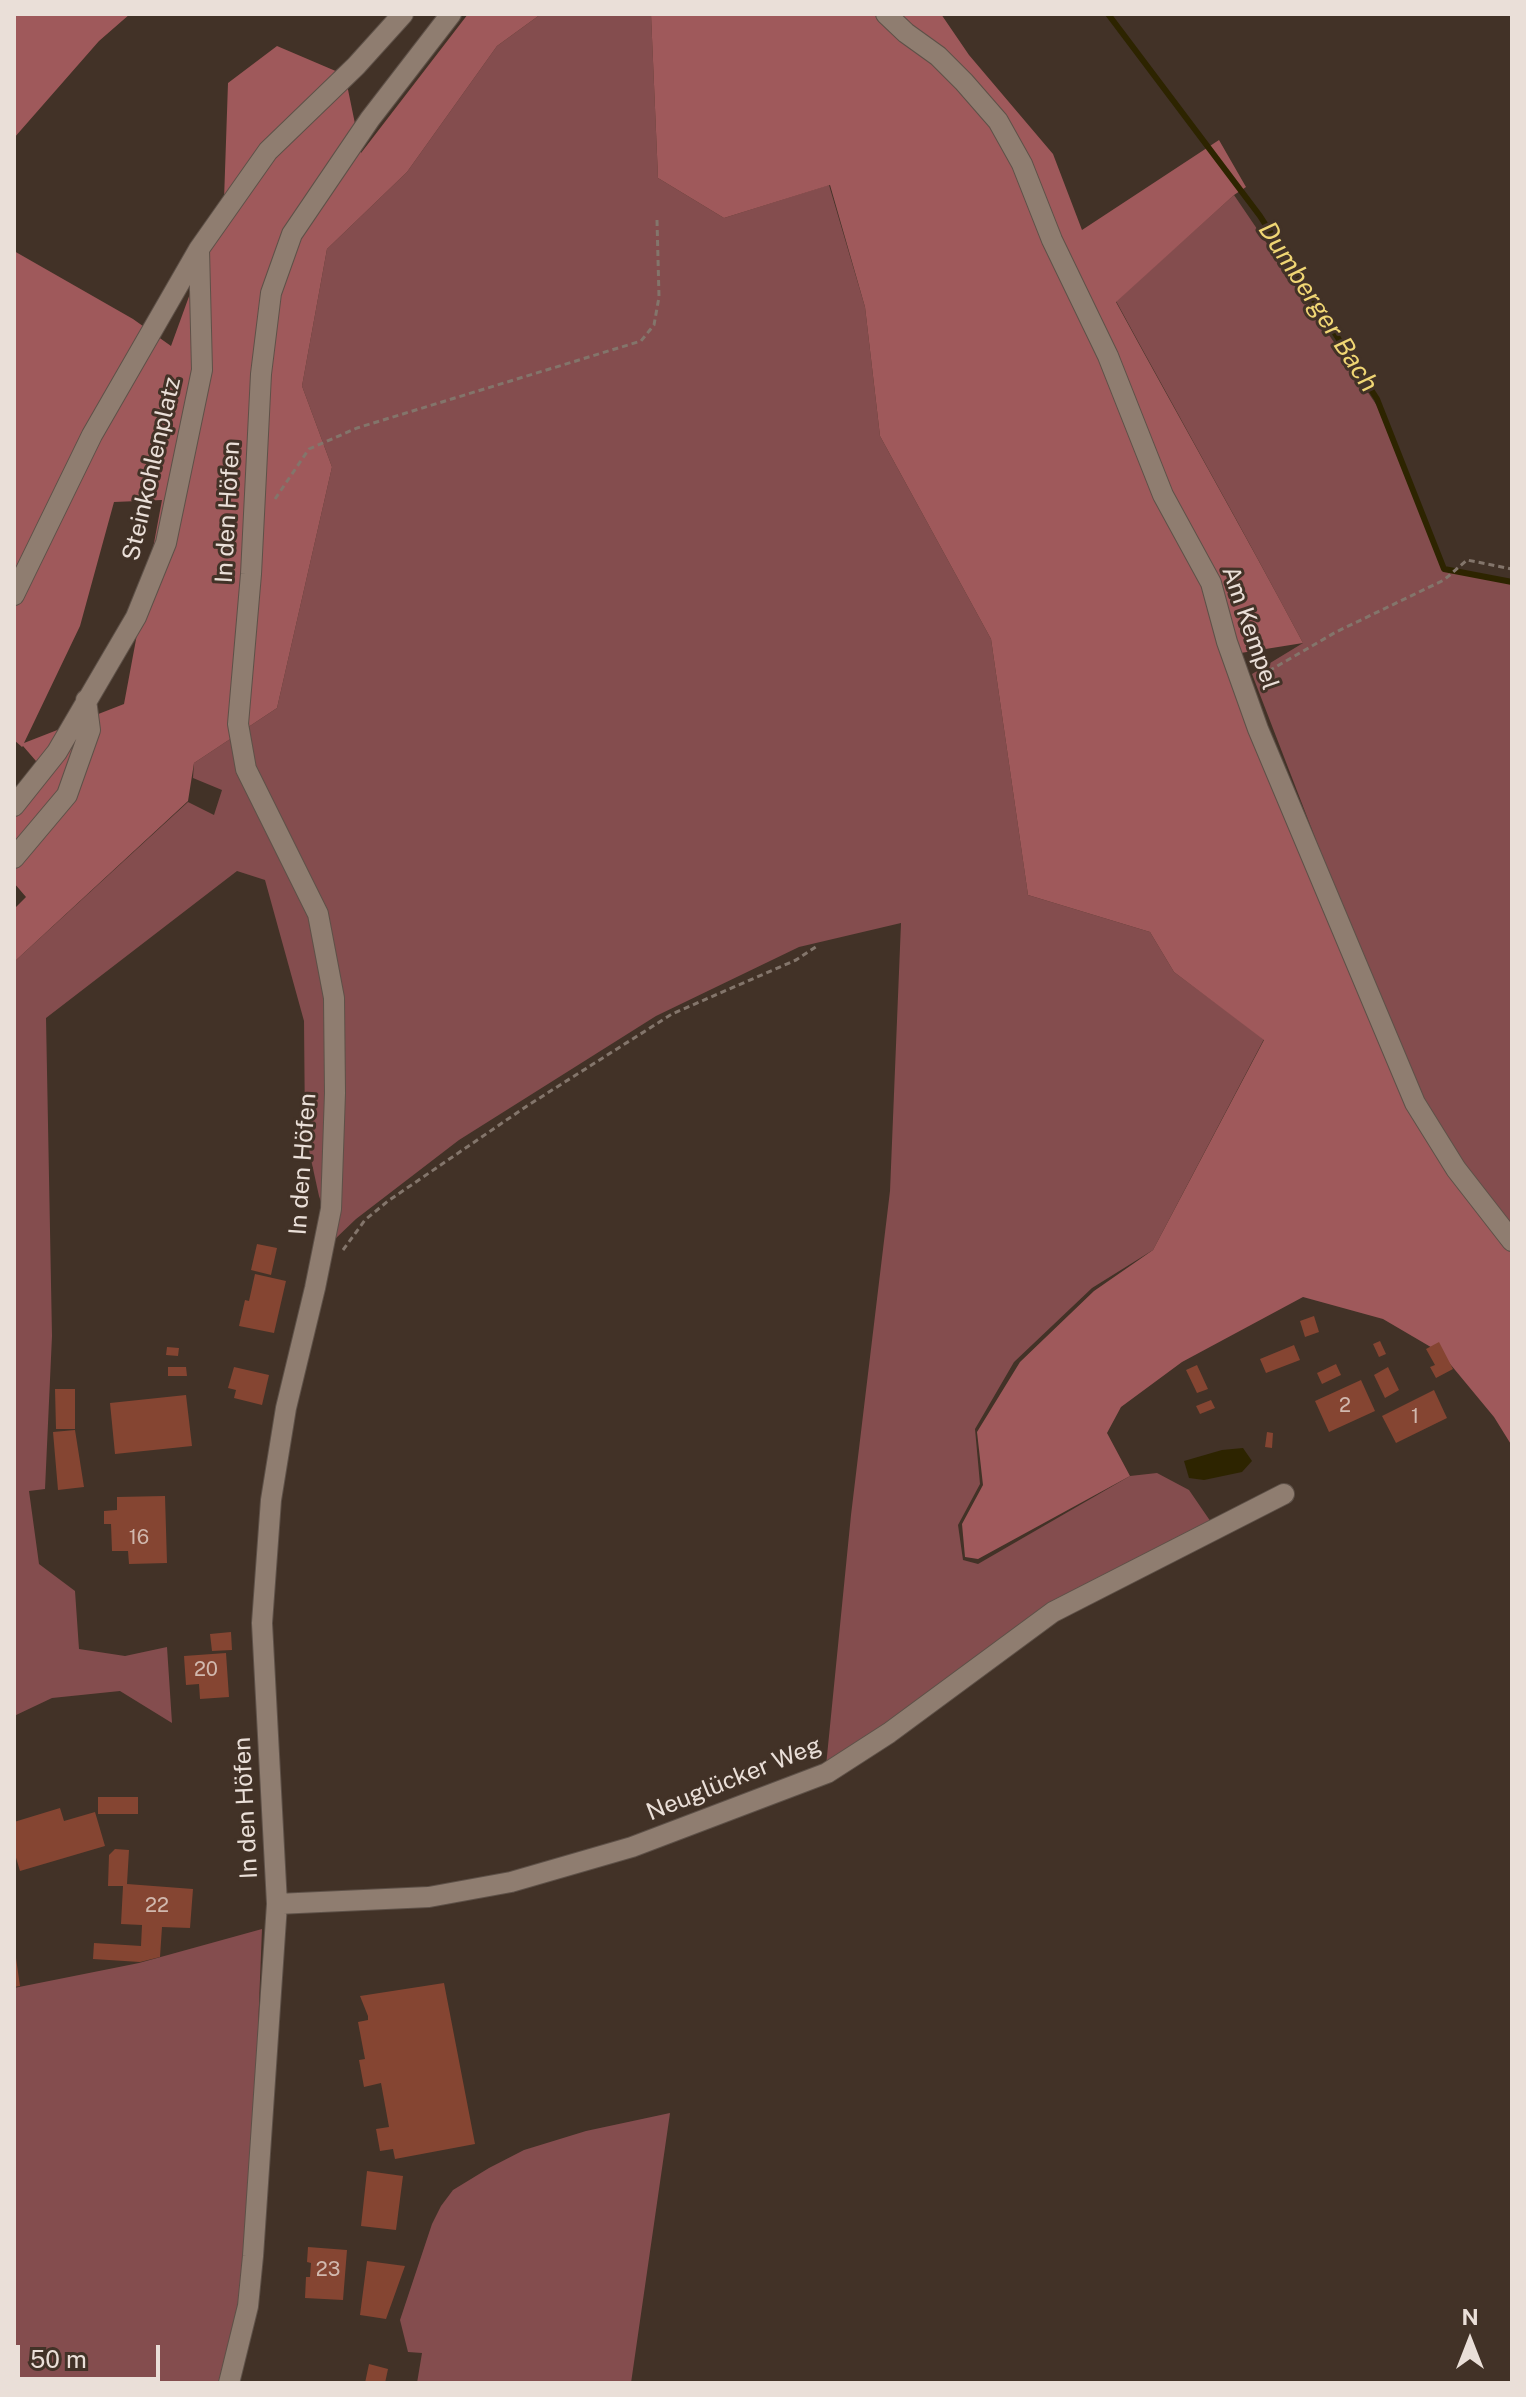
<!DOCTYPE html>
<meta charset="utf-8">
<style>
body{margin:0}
#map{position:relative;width:1526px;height:2397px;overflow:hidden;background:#423227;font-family:"Public Sans",sans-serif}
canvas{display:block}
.frame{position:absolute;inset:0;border:16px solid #eadfd8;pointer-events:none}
.north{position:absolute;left:1430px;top:2301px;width:80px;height:80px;-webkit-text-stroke:6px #423227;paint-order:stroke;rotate:0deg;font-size:22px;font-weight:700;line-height:32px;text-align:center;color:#eadfd8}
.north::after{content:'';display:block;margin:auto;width:28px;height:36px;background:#eadfd8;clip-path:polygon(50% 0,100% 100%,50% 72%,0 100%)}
.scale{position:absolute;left:16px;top:2345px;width:144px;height:36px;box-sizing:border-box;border:4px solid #eadfd8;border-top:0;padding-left:10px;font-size:24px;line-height:28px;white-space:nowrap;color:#eadfd8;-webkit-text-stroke:6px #423227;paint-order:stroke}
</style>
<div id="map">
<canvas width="1526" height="2397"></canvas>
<div class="frame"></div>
<div class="north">N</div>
<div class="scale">50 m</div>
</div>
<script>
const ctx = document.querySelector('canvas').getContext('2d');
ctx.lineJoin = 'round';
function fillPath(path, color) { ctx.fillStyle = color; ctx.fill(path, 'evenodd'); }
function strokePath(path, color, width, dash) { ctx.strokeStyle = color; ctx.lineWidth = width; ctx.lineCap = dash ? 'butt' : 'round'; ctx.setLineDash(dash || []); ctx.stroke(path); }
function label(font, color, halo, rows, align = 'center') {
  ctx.font = font + ' "Public Sans",sans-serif'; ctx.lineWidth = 6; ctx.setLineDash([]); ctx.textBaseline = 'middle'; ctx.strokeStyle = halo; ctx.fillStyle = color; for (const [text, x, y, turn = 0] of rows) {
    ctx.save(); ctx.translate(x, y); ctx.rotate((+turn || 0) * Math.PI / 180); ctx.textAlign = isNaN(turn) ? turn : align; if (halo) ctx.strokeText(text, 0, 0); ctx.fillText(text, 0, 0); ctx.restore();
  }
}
fillPath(new Path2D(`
 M541,14h110l7,164 66,40 105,-33 36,122 15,129 111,203 37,256 122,37 24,40 90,67 -111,211 -61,38 -78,74 -39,67 5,55 -22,41 5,35 15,4 152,-88 27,-3 32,17 24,35 -88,42 -299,199 25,-251 39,-324 11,-268 -102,24 -143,69 -197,124 -103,79 -22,21 -15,-44 -14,-64 -1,-111 -39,-141 -28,-9 -191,147 6,318 -7,153 -16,2 10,73 36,27 4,58 46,7 42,-9 5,76 -52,-32 -68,7 -38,18v-754l174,-160 26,13 8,-25 -29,-12 1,-15 83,-55 55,-241 -30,-81 25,-137 80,-77 90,-126z
 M1234,195l150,221 58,154 70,14v647l-75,-102 -45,-92 -140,-363 51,-31c-61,-115 -125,-228 -187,-342z
 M262,1929l-6,150 -16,225 -20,79h-206v-395l125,-25z
 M670,2113l-39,270h-214l5,-30 -14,-1 -8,-32 32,-96 9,-18 12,-16 36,-22 35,-18 62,-19z`), '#844d4e');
fillPath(new Path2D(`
 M14,14h116l-31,27 -85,97z
 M468,14h73l-44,32 -90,126 -80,77 -25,137 30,81 -55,241 -83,55 -6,38 -174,161v-53l12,-12 -12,-14v-69l35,-38 -26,-30 -1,1 -8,-7v-489l119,68 38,27 53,-146 4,-117 49,-37 68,29 16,78zM162,500l-38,204 -100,39 56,-117 34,-124z
 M651,14h290l28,41 84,99 29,76 137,-90 27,47 -12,8 -118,107c62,114 126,226 187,341l-81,13 171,416 119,174v200l-18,-29 -53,-64 -58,-34 -80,-22 -121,65 -61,45 -14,26 23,43 -152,83 -13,-2 -3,-33 21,-39 -6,-53 43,-70 74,-71 59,-41 111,-210 -90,-68 -24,-40 -122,-37 -37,-256 -111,-203 -15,-129 -35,-122 -106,33 -66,-40z`), '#9f595b');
fillPath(new Path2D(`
 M1243,1448l9,13 -10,11 -38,8 -15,-2 -5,-17 38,-11z`), '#2d2400');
strokePath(new Path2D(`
 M1108,14l152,202 117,183 67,170 68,13`), '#2d2400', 6);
fillPath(new Path2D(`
 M257,1244l20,4 -6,27 -20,-5z
 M255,1274l31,7 -12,52 -35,-7 6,-26 4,1z
 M1314,1316l5,16 -14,5 -5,-16z
 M1380,1341l6,13 -7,3 -6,-13z
 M1439,1342l14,27 -17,9 -6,-11 5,-2 -9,-16z
 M1294,1345l6,15 -34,13 -6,-14z
 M167,1347l12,1 -1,8 -12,-1z
 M1336,1364l5,11 -19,9 -5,-11z
 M1197,1365l11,24 -11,4 -11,-23z
 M168,1367h18l1,9h-19z
 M234,1367l35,8 -7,30 -28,-7 2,-8 -8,-2z
 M1388,1367l11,23 -14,8 -11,-23z
 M1361,1380l14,31 -46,21 -14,-31z
 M55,1389h20v40h-19z
 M1434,1390l13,28 -51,25 -14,-27z
 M186,1395l6,51 -77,8 -5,-51z
 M1211,1400l4,8 -15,6 -4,-8z
 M75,1430l9,57 -26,3 -5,-58z
 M1267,1432l6,1 -1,15 -7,-1z
 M165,1496l2,67 -38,1 -1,-13h-16l-1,-27h-7v-13l13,-1v-13z
 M231,1632l1,18 -20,1 -2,-17z
 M226,1653l3,44 -29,2 -1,-15 -13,1 -2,-29z
 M98,1797h40v17h-40z
 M60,1808l4,13 31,-9 10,34 -85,25 -6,-20v-29z
 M115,1849l14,1 -2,34 66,5 -3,39 -28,-1 -2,30 -20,5 -47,-3 1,-16 47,3 1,-21 -21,-1 2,-38h-15l1,-31z
 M16,1958l4,28 -6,1v-28z
 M444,1983l31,161 -80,15 -2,-10 -13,2 -4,-22 13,-2 -8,-44 -17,4 -5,-27 6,-1 -7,-37 10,-2v-4l-8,-20z
 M367,2171l36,5 -7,54 -35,-4z
 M308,2247l39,3 -4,50 -38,-2 1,-21h4l1,-14 -4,-1z
 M367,2261l38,5 -19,53 -26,-4z
 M369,2364l19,5 -3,14h-20z`), '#854532');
const minor = new Path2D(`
 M886,14l20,19 32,23 26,26 34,39 24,43 30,76 56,116 55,139 48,88 16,59 31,87 157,374 41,66 56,72
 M14,595l78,-160 107,-186 69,-98 88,-85 47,-52
 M14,806l43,-54 79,-135 30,-74 36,-173 -3,-121
 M14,858l53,-63 23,-65 -4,-30
 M277,1904l152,-7 82,-15 121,-35 195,-74 62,-40 164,-121 231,-118
 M229,2383l19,-77 5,-50 24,-352 -15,-281 9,-123 15,-92 29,-120 16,-79 4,-116 -1,-95 -16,-84 -72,-145 -8,-45 13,-150 10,-200 10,-81 21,-59 78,-115 81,-105`);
strokePath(minor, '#5e5148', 22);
strokePath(new Path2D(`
 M275,499l34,-50 48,-21 284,-87 13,-16 5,-28 -2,-77
 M1260,676l76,-44 108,-52 23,-20 45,9
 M343,1250l22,-30 23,-19 139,-95 145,-92 124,-54 21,-14`), '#83756b', 3, [6, 4]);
strokePath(minor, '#8f7d70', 20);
label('20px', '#d1b8ae', null, [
 ["2",1345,1406],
 ["1",1415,1417],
 ["16",139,1538],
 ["20",206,1670],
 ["22",157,1906],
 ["23",328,2270]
]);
label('24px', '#eadfd8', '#423227', [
 ["Steinkohlenplatz",152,469,-77],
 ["In den Höfen",228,512,-87],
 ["Am Kempel",1250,628,71],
 ["In den Höfen",303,1164,-86],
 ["Neuglücker Weg",734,1779,-22],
 ["In den Höfen",246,1808,-93]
]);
label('italic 26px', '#f0d674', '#423227', [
 ["Dumberger Bach",1318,307,57]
]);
</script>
